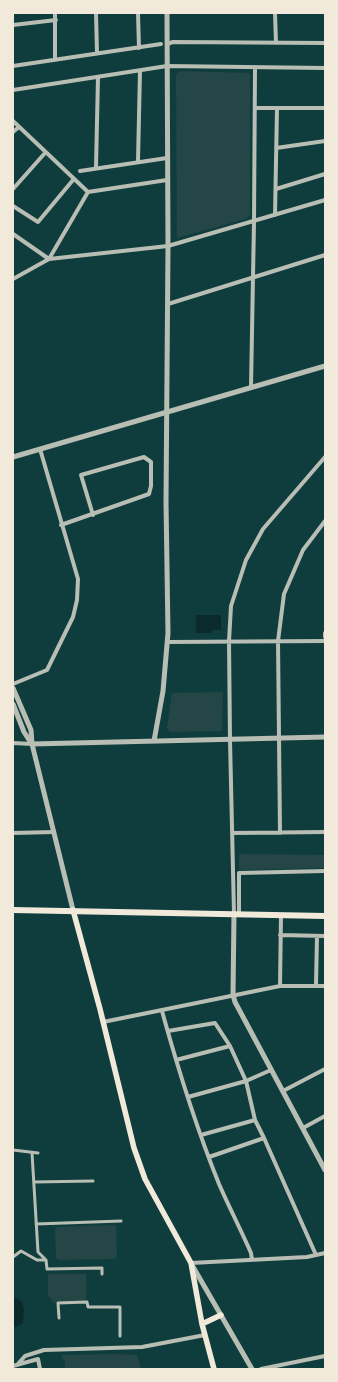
<!DOCTYPE html>
<style>
body{margin:0}
#map{position:relative;width:338px;height:1382px;overflow:hidden;background:#0f3d3e;font-family:Cabin,sans-serif}
canvas{display:block}
.frame{position:absolute;inset:0;border:14px solid #f1e9da;pointer-events:none}
</style>
<div id="map">
<canvas width="338" height="1382"></canvas>
<div class="frame"></div>
</div>
<script>
const ctx = document.querySelector('canvas').getContext('2d');
ctx.lineJoin = 'round';
function fillPath(path, color) { ctx.fillStyle = color; ctx.fill(path, 'evenodd'); }
function strokePath(path, color, width, dash) { ctx.strokeStyle = color; ctx.lineWidth = width; ctx.lineCap = dash ? 'butt' : 'round'; ctx.setLineDash(dash || []); ctx.stroke(path); }
fillPath(new Path2D(`
 M180,71l70,2v142l-4,4 -69,19 -1,-164z
 M223,692l-1,39 -52,1 -3,-4 5,-35z
 M239,854l86,1v13l-86,2z
 M114,1225l2,2 1,28 -2,4 -56,1 -3,-2 -1,-29 2,-2z
 M48,1274h38v29h-32l-6,-8z
 M118,1354l19,1 4,14h-76v-7l-4,-7z`), '#244646');
fillPath(new Path2D(`
 M196,615h25v15h-9v3h-16z
 M13,1296l9,6 2,8 -1,13 -10,5z`), '#0a2a2b');
strokePath(new Path2D(`
 M13,1150l25,3
 M32,1153l6,99 8,8
 M34,1182l59,-1
 M36,1224l85,-3
 M13,1257l8,-6 16,9h9l1,9 55,-1v6
 M59,1318l-1,-15 29,-1 1,5h32v29`), '#b8beb3', 3);
strokePath(new Path2D(`
 M96,13l1,40
 M138,13l1,35
 M275,13l1,30
 M13,25l43,-5
 M167,44l6,-2 152,1
 M55,60v-47
 M13,66l148,-22
 M13,90l154,-24 158,2
 M255,108h70
 M13,121l75,71 79,-12
 M13,132l6,-5
 M276,148l49,-7
 M138,161l2,-90
 M96,167l2,-90
 M80,171l87,-13
 M13,189l32,-36
 M276,189l49,-15
 M13,206l25,16 35,-42
 M275,215l2,-107
 M13,234l36,25
 M49,259l39,-67
 M13,279l36,-20 119,-13 157,-46
 M168,304l157,-49
 M251,387l3,-165 1,-154
 M61,525l88,-31 2,-8v-24l-7,-5 -63,18 12,40
 M325,633v4
 M168,642l157,-1
 M13,684l34,-14 26,-53 4,-17 1,-21 -38,-130
 M13,743l19,1
 M13,833l41,-1
 M233,833l92,-1
 M280,833l-2,-192 6,-47 19,-44 22,-29
 M234,914l-4,-174 -1,-99 2,-35 15,-46 17,-31 62,-72
 M239,914v-41l86,-2
 M280,935l45,1
 M316,985l1,-49
 M280,986l1,-71
 M162,1011c16,58 34,116 57,173 10,23 22,46 32,69l1,7
 M103,1022l177,-36h45
 M168,1031l47,-8 15,23
 M176,1060l54,-14 16,35 25,-11
 M283,1091l42,-22
 M188,1097l58,-16 9,39 9,18
 M303,1128l22,-12
 M201,1135l54,-15
 M209,1157l55,-19 52,117
 M191,1263l116,-6 18,-4
 M17,1365l8,-9 19,-6 98,-3 63,-12
 M13,1366l25,-7 2,10
 M261,1369l64,-13`), '#b8beb3', 4);
strokePath(new Path2D(`
 M13,457l312,-91
 M13,688l18,42 1,14 41,166
 M13,704l11,28 7,11
 M154,741l9,-50 5,-58 -2,-131 2,-256 -1,-233
 M32,744l293,-7
 M234,914l-1,81 2,7 90,168
 M192,1265l60,104`), '#b8beb3', 5);
strokePath(new Path2D(`
 M73,910l27,99 34,139 11,31 46,84 11,61 12,45
 M202,1324l19,-9`), '#f1e9da', 5.5);
strokePath(new Path2D(`
 M13,910l312,6`), '#f1e9da', 6);
</script>
